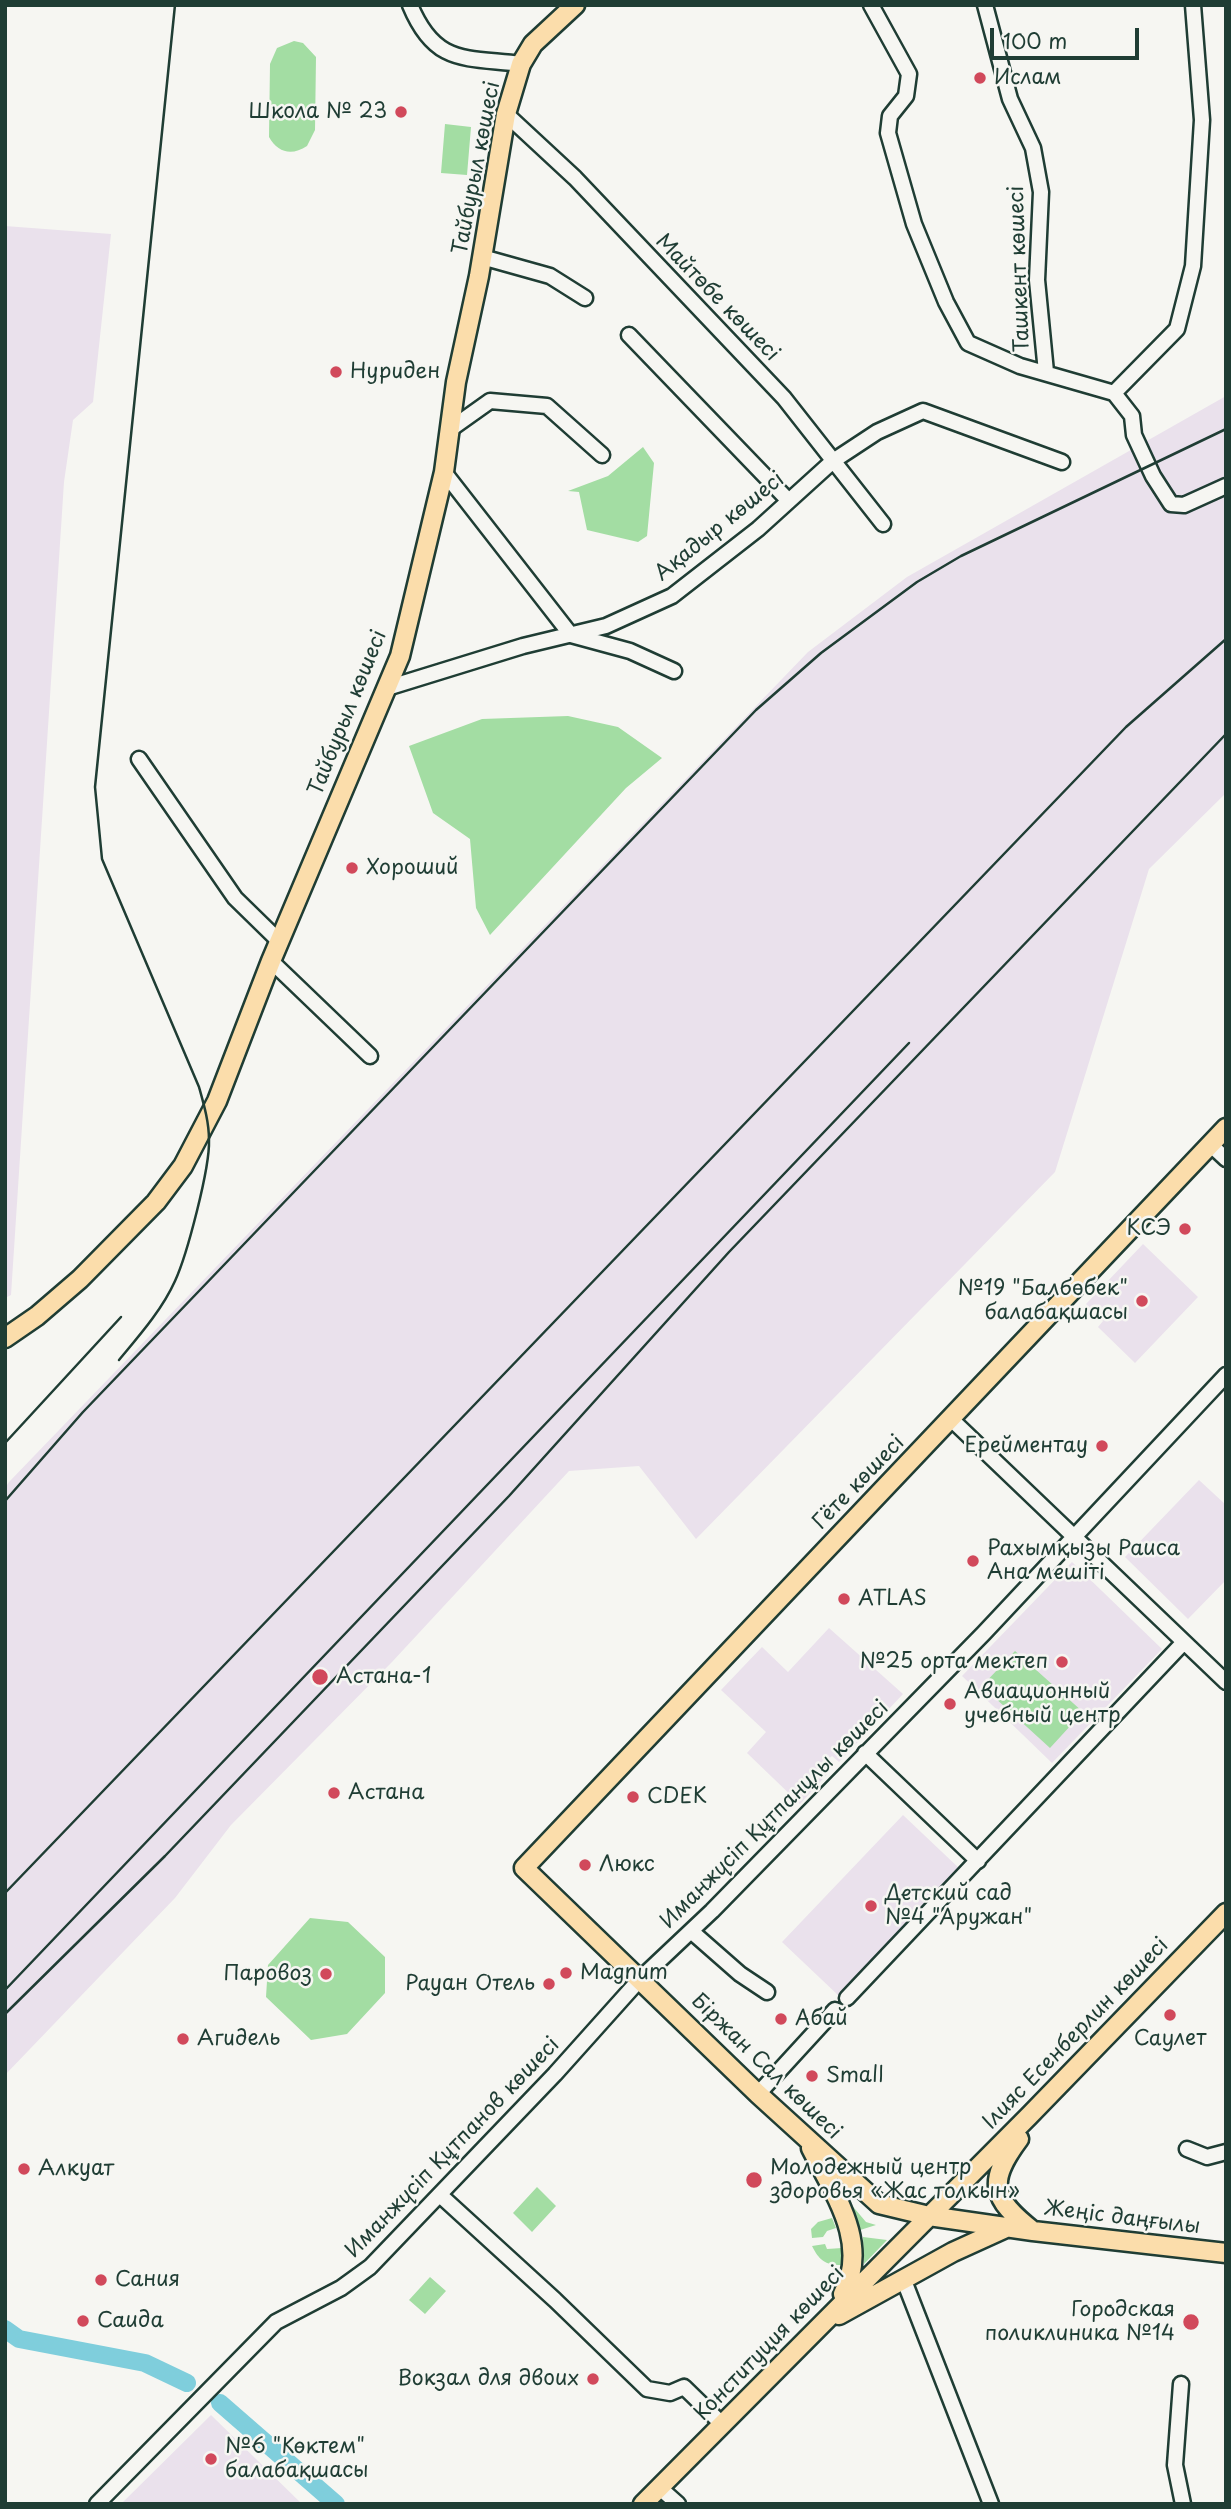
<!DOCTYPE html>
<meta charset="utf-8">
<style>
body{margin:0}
#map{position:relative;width:1231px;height:2509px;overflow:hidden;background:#f6f6f2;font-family:"Playpen Sans",sans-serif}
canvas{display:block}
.frame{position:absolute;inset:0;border:7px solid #1f3d34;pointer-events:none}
.scale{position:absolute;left:990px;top:28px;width:149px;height:32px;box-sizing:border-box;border:4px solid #1f3d34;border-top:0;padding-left:9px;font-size:21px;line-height:24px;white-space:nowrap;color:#1f3d34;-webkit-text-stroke:5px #f6f6f2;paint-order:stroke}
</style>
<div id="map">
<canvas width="1231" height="2509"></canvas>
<div class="frame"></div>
<div class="scale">100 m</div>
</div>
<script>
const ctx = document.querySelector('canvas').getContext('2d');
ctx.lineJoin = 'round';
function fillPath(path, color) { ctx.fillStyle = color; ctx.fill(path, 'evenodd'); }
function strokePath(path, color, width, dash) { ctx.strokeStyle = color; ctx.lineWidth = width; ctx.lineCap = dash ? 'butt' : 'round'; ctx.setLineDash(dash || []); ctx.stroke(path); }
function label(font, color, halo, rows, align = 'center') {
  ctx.font = font + ' "Playpen Sans",sans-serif'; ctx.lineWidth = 5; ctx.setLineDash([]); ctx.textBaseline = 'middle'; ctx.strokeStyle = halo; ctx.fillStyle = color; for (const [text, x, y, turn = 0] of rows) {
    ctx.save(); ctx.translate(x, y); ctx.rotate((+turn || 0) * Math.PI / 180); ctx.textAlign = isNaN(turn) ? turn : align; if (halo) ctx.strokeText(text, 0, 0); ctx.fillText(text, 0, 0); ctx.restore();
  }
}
fillPath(new Path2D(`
 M5,226l106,8 -18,168 -20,18 -9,62 -53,813 -6,3z
 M1226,396v397l-77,76 -94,303 -359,367 -57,-73 -70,5 -177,191 -161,163 -56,73 -170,177v-587l4,-6 799,-830 99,-75z
 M1143,1244l55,53 -63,66 -37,-36 5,-6 -17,-17z
 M1199,1480l27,25v75l-38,39 -63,-62z
 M1072,1562l90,87 -110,114 -90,-87z
 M829,1628l74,66 -64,68 -7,-6 -8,7 7,7 -31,34 -53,-51 19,-21 -45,-42 41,-43 26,25z
 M903,1815l58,55 -121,127 -58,-55z
 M211,2415l91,89h-181z`), '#eae1ec');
fillPath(new Path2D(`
 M294,41l9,2 13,14 -1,73 -8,16c-15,10 -29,7 -38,-9l1,-73 7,-16z
 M445,124l26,3 -4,48 -26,-2z
 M643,447l11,16 -7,73 -9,6 -51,-12 -8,-38 -11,-1 40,-15z
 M568,716l50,11 44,31 -36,30 -136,147 -14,-27 -6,-69 -37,-26 -24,-67 73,-27z
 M1015,1651l68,61 -33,36 -68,-62z
 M310,1918l38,4 37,35v36l-38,41 -36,6 -45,-43 2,-32z
 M537,2187l19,19 -24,26 -19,-19z
 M849,2202l17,20 10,3 -19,6z
 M832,2218l4,10 -9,3 -4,6 -11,1 -1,-9 7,-7z
 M863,2237l24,3 -23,24z
 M825,2244l2,5 15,-1 -1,17c-16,0 -22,-5 -29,-19z
 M430,2277l16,14 -21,23 -16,-14z`), '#a3dda3');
strokePath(new Path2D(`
 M5,2329l14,10 126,24 42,20
 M220,2403l116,101`), '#7fcedc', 18);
const minor = new Path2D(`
 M410,5c25,60 54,52 111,59
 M871,5l38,69 -3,22 -16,20 -2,17 26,91 32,78 22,41 52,23 94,27 63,-64 16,-63 9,-146 -9,-115
 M985,5l25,94 23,49 8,44 -4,88 9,92
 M506,114l69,64 209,220 99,126
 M482,257l68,19 35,22
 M629,335l159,165
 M1114,393l18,23 2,19 19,41 18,28 13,1 42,-19
 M452,428l38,-27 57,5 55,49
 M444,472l127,163 59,16 44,20
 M387,688l136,-42 83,-20 66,-30 86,-67 75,-68 44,-29 46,-21 139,51
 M139,759l96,139 44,43
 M271,961l99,95
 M1211,1145l15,14
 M950,1418l276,264
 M865,1753l113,108
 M691,1931l49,43 27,18
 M847,1998l337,-356
 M758,2094l77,-84
 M1187,2149l20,8 19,-5
 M440,2195l115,105 92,89 23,4 14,-6 39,38
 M903,2278l88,226
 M1181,2384l-6,81 8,39
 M660,2488l18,16
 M97,2504l179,-182 65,-34 29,-21 185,-193 86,-96 71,-67 272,-278 242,-258`);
const major = new Path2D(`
 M1226,1128l-702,740 234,226 121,110 50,12 104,15 193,22
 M5,1338l32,-22 43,-37 76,-77 27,-36 34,-65 54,-140 129,-305 44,-184 12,-90 23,-106 27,-162 15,-50 12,-20 42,-39
 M1019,2139c-32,43 -28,59 14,92
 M811,2148c23,46 59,95 32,146
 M839,2315l114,-63 55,-25
 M643,2504l386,-388 197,-203`);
strokePath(minor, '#1f3d34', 19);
strokePath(major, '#1f3d34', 23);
strokePath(minor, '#f6f6f2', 14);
strokePath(major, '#fbddab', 18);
strokePath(new Path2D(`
 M119,1360c20,-24 43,-50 56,-79 12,-26 35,-113 34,-141 0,-18 -5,-35 -10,-53l-97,-228 -7,-72 80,-782
 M5,1443l116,-126
 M5,1501l78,-89 673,-702 65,-57 96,-71 44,-26 265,-127
 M5,1893l1121,-1166 100,-88
 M5,1990l904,-947
 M5,2014l160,-158 344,-360 220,-244 497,-518`), '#1f3d34', 2.5);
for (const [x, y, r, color] of [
 [980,78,7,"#d1495b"],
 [401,112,7,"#d1495b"],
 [336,372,7,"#d1495b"],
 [352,868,7,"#d1495b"],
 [1185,1229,7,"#d1495b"],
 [1142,1301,7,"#d1495b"],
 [1102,1446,7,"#d1495b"],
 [973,1561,7,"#d1495b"],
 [844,1599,7,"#d1495b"],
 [1062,1662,7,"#d1495b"],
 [320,1677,9,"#d1495b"],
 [950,1704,7,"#d1495b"],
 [334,1793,7,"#d1495b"],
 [633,1797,7,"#d1495b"],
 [585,1865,7,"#d1495b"],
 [871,1906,7,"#d1495b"],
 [566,1973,7,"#d1495b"],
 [326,1974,7,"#d1495b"],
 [549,1984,7,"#d1495b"],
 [1170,2015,7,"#d1495b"],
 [781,2019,7,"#d1495b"],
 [183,2039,7,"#d1495b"],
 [812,2076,7,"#d1495b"],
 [24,2169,7,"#d1495b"],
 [754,2180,9,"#d1495b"],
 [101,2280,7,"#d1495b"],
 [83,2321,7,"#d1495b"],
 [1191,2322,9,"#d1495b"],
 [593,2379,7,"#d1495b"],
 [211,2459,7,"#d1495b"]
]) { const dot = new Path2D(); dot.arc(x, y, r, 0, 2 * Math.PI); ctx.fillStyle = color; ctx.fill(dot); strokePath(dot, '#f6f6f2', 2.5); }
label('21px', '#1f3d34', '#f6f6f2', [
 ["Ислам",994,78],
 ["Школа № 23",387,112,"right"],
 ["Нуриден",350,372],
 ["Хороший",366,868],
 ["КСЭ",1171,1229,"right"],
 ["№19 \"Балбөбек\"",1128,1289,"right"],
 ["балабақшасы",1128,1313,"right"],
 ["Ерейментау",1088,1446,"right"],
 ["Рахымқызы Раиса",987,1549],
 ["Ана мешіті",987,1573],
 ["ATLAS",858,1599],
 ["№25 орта мектеп",1048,1662,"right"],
 ["Астана-1",336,1677],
 ["Авиационный",964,1692],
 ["учебный центр",964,1716],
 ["Астана",348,1793],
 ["CDEK",647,1797],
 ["Люкс",599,1865],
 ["Детский сад",885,1894],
 ["№4 \"Аружан\"",885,1918],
 ["Magnum",580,1973],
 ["Паровоз",312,1974,"right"],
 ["Рауан Отель",535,1984,"right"],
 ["Абай",795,2019],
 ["Агидель",197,2039],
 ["Саулет",1170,2039,"center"],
 ["Small",826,2076],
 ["Молодежный центр",770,2168],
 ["здоровья «Жас толкын»",770,2192],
 ["Алкуат",38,2169],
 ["Сания",115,2280],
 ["Городская",1175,2310,"right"],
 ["поликлиника №14",1175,2334,"right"],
 ["Саида",97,2321],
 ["Вокзал для двоих",579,2379,"right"],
 ["№6 \"Көктем\"",225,2447],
 ["балабақшасы",225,2471]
], 'left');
label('21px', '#1f3d34', '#f6f6f2', [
 ["Тайбурыл көшесі",477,168,-79],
 ["Ташкент көшесі",1020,269,-92],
 ["Майтөбе көшесі",717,298,46],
 ["Ақадыр көшесі",720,527,-39],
 ["Тайбурыл көшесі",348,713,-68],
 ["Гёте көшесі",859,1483,-46],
 ["Иманжүсіп Құтпанұлы көшесі",775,1815,-45],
 ["Ілияс Есенберлин көшесі",1076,2034,-46],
 ["Біржан Сал көшесі",766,2067,44],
 ["Иманжүсіп Құтпанов көшесі",453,2148,-46],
 ["Жеңіс даңғылы",1122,2218,7],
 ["Конституция көшесі",770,2344,-46]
]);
</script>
